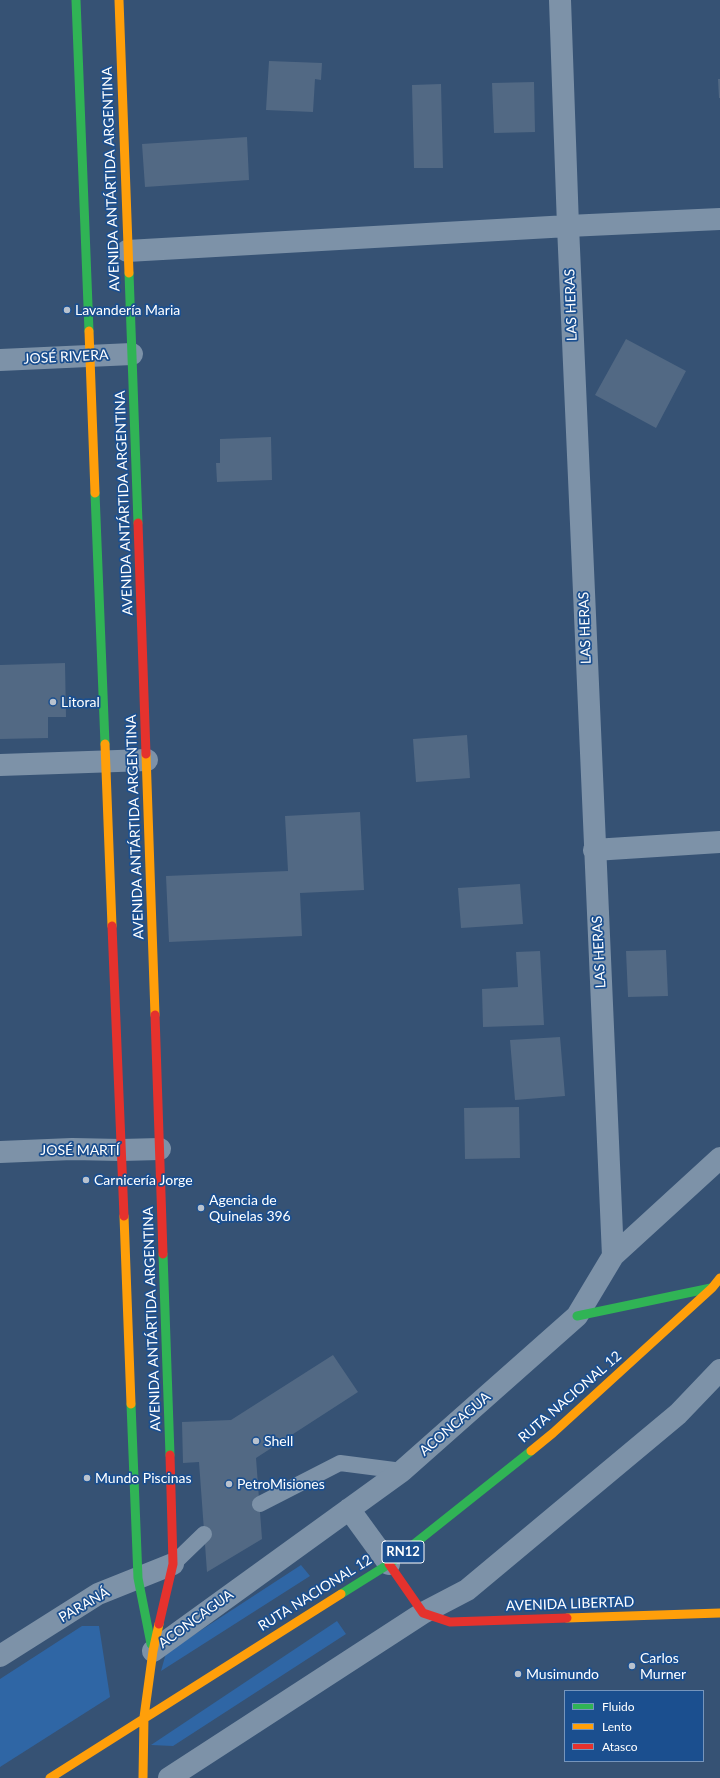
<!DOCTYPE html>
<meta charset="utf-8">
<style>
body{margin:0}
#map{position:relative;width:720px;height:1778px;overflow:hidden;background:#365274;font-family:Lato,sans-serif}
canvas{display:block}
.legend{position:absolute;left:564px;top:1690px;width:140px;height:72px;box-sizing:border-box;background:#1b4f8f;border:1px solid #7695bc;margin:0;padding:5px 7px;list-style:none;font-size:12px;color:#fff}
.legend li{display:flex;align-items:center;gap:8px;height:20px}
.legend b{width:20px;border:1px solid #7695bc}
</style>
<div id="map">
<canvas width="720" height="1778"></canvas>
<ul class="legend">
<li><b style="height:5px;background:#30b455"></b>Fluido</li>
<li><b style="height:5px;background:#ff9f0a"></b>Lento</li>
<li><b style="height:5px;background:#e5322d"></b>Atasco</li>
</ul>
</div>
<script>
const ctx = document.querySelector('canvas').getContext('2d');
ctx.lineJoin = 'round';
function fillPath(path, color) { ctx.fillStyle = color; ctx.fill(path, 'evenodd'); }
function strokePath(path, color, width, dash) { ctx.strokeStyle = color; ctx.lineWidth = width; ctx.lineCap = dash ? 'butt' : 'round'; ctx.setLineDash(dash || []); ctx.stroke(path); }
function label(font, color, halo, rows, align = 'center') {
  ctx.font = font + ' Lato,sans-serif'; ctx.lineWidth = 3.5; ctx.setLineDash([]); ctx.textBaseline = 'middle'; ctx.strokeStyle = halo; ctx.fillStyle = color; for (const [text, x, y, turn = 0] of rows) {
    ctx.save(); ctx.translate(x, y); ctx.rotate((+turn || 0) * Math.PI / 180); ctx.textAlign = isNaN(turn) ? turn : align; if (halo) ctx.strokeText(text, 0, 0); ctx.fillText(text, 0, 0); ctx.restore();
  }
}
fillPath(new Path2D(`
 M301,1565l9,11 -149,95 5,-18z
 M337,1621l9,13 -173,112 -22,-1z
 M82,1626h17l11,71 -110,70v-88z`), '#2f66a5');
fillPath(new Path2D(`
 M269,61l53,2 -1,17 -6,-1 -2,33 -47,-2z
 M718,79h2v19h-1z
 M534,82l1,50 -41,1 -2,-50z
 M441,84l2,84h-29l-2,-83z
 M247,137l2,43 -104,7 -3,-43z
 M626,339l60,32 -30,57 -61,-33z
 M271,437l1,43 -55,2 -1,-19h4v-24z
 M65,663l1,54h-18v21l-48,1v-74z
 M467,735l3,43 -54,4 -3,-43z
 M360,812l4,78 -64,3 2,43 -133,6 -3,-66 122,-5 -3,-55z
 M520,884l3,40 -62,4 -3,-40z
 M666,950l2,46 -40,1 -2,-46z
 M540,951l4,74 -61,2 -1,-38 36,-2 -2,-35z
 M560,1037l5,59 -50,4 -5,-60z
 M519,1107l1,51 -55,1 -1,-51z
 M333,1355l25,37 -102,66 6,81 -55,33 -8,-110 -16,1 -1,-41 49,-2z`), '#526984');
strokePath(new Path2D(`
 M260,1504l80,-41 62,8
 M173,1564l31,-30`), '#7d92a8', 16);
strokePath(new Path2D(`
 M560,0l8,226 45,1030
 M127,251l441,-25 152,-7
 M0,360l132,-6
 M0,765l147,-5
 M594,850l126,-8
 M0,1152l72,-3 49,1 39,-1
 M349,1509l40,55
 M153,1651l249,-180 175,-155 36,-60 107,-98
 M0,1656l98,-62 75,-30
 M169,1778l254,-165 44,-23 211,-176 42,-44`), '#7d92a8', 22);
strokePath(new Path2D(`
 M76,0l13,331
 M129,273l9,250
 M95,493l10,251
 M163,1254l7,201
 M577,1316l134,-28
 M131,1404l7,174 13,66
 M341,1594l48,-30 142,-113`), '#30b455', 9);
strokePath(new Path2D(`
 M119,0l10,273
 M89,331l6,162
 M105,744l7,182
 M146,754l9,261
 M124,1216l7,188
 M531,1451l22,-18 159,-145 8,-10
 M567,1618l153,-5
 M50,1778l291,-184
 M143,1778l1,-61 9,-66 6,-27`), '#ff9f0a', 9);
strokePath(new Path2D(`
 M138,523l8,231
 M112,926l12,290
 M155,1015l8,239
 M389,1564l34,49 27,9 117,-4
 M159,1624l14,-60 -3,-109`), '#e5322d', 9);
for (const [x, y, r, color] of [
 [67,310,4,"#b9c2ce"],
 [53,702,4,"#b9c2ce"],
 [86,1180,4,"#b9c2ce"],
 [201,1208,4,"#b9c2ce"],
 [256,1441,4,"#b9c2ce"],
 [87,1478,4,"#b9c2ce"],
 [229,1484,4,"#b9c2ce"],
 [632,1666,4,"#b9c2ce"],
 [518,1674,4,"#b9c2ce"]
]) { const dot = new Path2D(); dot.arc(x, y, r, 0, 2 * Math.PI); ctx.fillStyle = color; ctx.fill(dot); strokePath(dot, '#1b4f8f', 1.5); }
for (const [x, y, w] of [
 [403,1552,42]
]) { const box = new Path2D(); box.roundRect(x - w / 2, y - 11, w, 22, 3); ctx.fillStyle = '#1b4f8f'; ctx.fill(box); strokePath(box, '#fff', 1); }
label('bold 13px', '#fff', null, [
 ["RN12",403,1552]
]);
label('14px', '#fff', '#1b4f8f', [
 ["AVENIDA ANTÁRTIDA ARGENTINA",111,179,-92],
 ["LAS HERAS",571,305,-92],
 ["JOSÉ RIVERA",66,357,-3],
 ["AVENIDA ANTÁRTIDA ARGENTINA",124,503,-92],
 ["LAS HERAS",585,628,-92],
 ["AVENIDA ANTÁRTIDA ARGENTINA",135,827,-92],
 ["LAS HERAS",599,952,-93],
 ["JOSÉ MARTÍ",80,1150],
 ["AVENIDA ANTÁRTIDA ARGENTINA",152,1319,-92],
 ["RUTA NACIONAL 12",570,1397,-41],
 ["ACONCAGUA",455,1424,-41],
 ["RUTA NACIONAL 12",315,1593,-32],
 ["AVENIDA LIBERTAD",570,1604,-2],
 ["PARANÁ",84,1605,-30],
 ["ACONCAGUA",196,1619,-36]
]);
label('14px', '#fff', '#1b4f8f', [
 ["Lavandería Maria",75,310],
 ["Litoral",61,702],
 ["Carnicería Jorge",94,1180],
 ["Agencia de",209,1200],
 ["Quinelas 396",209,1216],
 ["Shell",264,1441],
 ["Mundo Piscinas",95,1478],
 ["PetroMisiones",237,1484],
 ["Carlos",640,1658],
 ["Murner",640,1674],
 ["Musimundo",526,1674]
], 'left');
</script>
